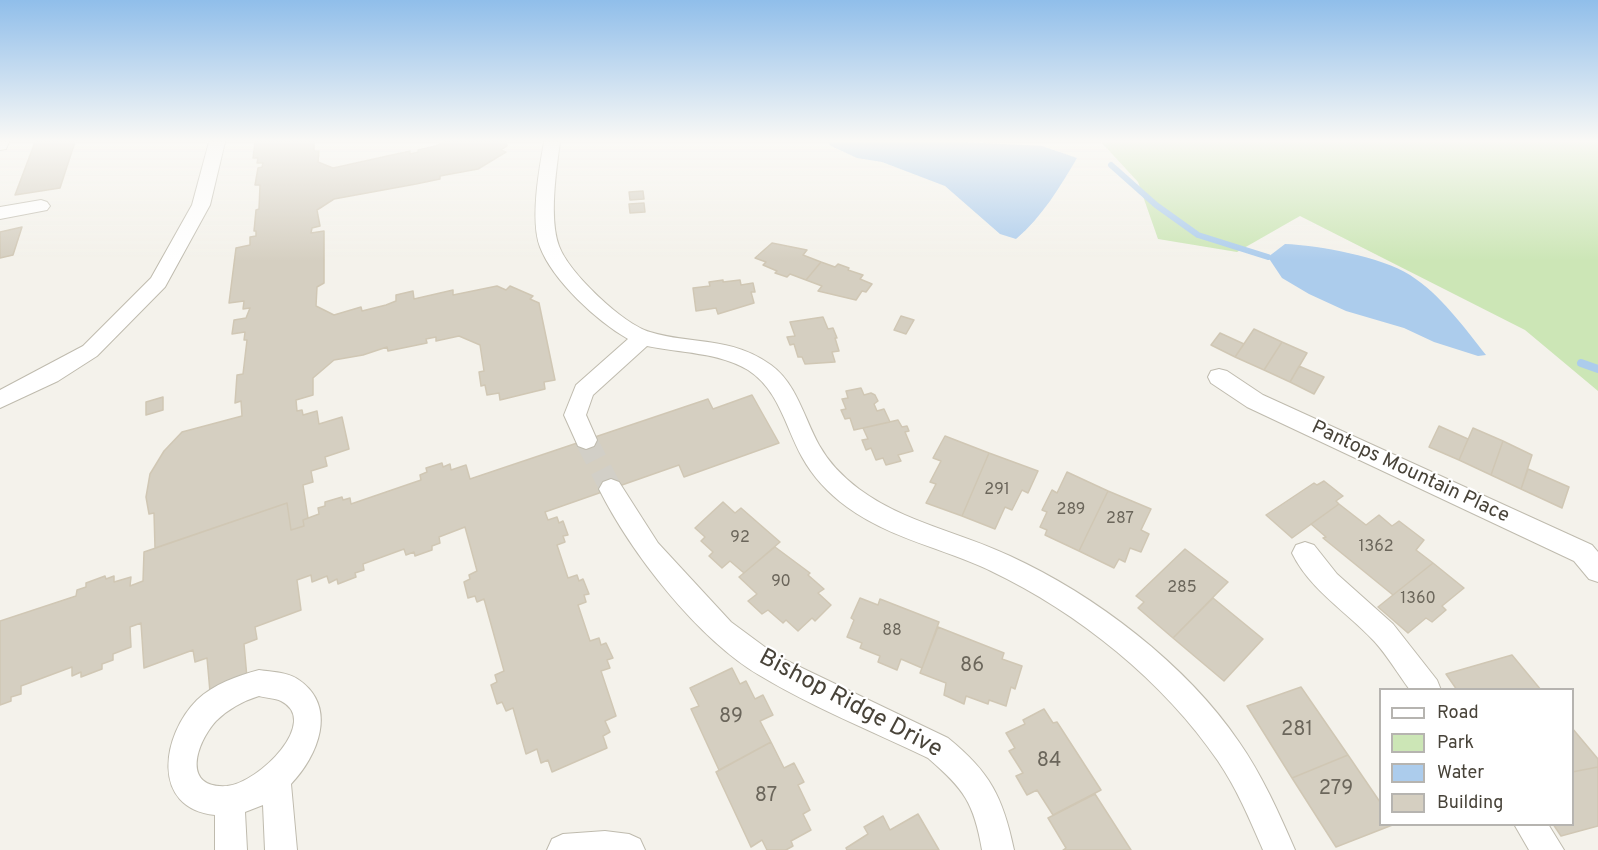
<!DOCTYPE html>
<style>
body{margin:0}
#map{position:relative;width:1598px;height:850px;overflow:hidden;background:#f4f2eb;font-family:Overpass,sans-serif}
canvas{display:block}
.legend{position:absolute;left:1379px;top:688px;width:195px;height:138px;box-sizing:border-box;background:#fff;border:2px solid #b6b4b0;margin:0;padding:8px 10px;list-style:none;font-size:18px;color:#484339}
.legend li{display:flex;align-items:center;gap:12px;height:30px}
.legend b{width:30px;border:2px solid #b6b4b0}
</style>
<div id="map">
<canvas width="1598" height="850"></canvas>
<ul class="legend">
<li><b style="height:8px;background:#fff"></b>Road</li>
<li><b style="height:16px;background:#cce6b6"></b>Park</li>
<li><b style="height:16px;background:#acccec"></b>Water</li>
<li><b style="height:16px;background:#d5cfc1"></b>Building</li>
</ul>
</div>
<script>
const ctx = document.querySelector('canvas').getContext('2d');
ctx.lineJoin = 'round';
function fillPath(path, color) { ctx.fillStyle = color; ctx.fill(path, 'evenodd'); }
function strokePath(path, color, width, dash) { ctx.strokeStyle = color; ctx.lineWidth = width; ctx.lineCap = dash ? 'butt' : 'round'; ctx.setLineDash(dash || []); ctx.stroke(path); }
function label(font, color, halo, rows, align = 'center') {
  ctx.font = font + ' Overpass,sans-serif'; ctx.lineWidth = 4.5; ctx.setLineDash([]); ctx.textBaseline = 'middle'; ctx.strokeStyle = halo; ctx.fillStyle = color; for (const [text, x, y, turn = 0] of rows) {
    ctx.save(); ctx.translate(x, y); ctx.rotate((+turn || 0) * Math.PI / 180); ctx.textAlign = isNaN(turn) ? turn : align; if (halo) ctx.strokeText(text, 0, 0); ctx.fillText(text, 0, 0); ctx.restore();
  }
}
fillPath(new Path2D(`
 M1101,142h497v249l-73,-61 -225,-114 -63,36 -79,-13 -20,-57z`), '#cce6b6');
fillPath(new Path2D(`
 M828,142h137l77,4 35,12c-17,29 -35,59 -61,81l-16,-5 -55,-48 -63,-24 -25,-4 -26,-12z
 M1285,244c33,1 97,13 125,31 31,20 53,51 76,80l-8,1 -44,-14 -30,-14 -58,-17 -37,-17 -27,-16 -14,-21z`), '#acccec');
strokePath(new Path2D(`
 M1111,165l45,40 42,30 70,22`), '#acccec', 6);
strokePath(new Path2D(`
 M1581,363l17,6`), '#acccec', 8);
const building = new Path2D(`
 M35,142h40l-15,46 -45,7z
 M255,142h59v9h5l-1,11 15,6 77,-17v3l8,-2v-2l18,-4 6,-4h64l1,4 -6,4 5,2 -28,17 -38,7v3l-24,5 -82,15 -17,11 3,16 -8,2 -1,5 13,-2v52l-7,4 -1,19 18,9 27,-8 1,4 24,-6 10,-4v-6l17,-4 1,8 39,-9v5l44,-9 9,4 4,-4 23,10 -3,3 9,4 16,77 -11,2 1,7 -45,11 -1,-7 -12,2 -2,-10 -4,1 -2,-14 5,-1 -4,-26 -21,-9 -23,5v-4l-10,2 1,4 -39,8 -1,-4 -24,8 -29,5 -21,18v17l-17,5 1,11 5,-1 1,5 14,-4 2,13 23,-7 7,32 -24,8 2,9 -16,5 2,11 -10,3 5,33 -5,2 1,6 -13,4 -4,-27 -132,45 -1,-35 -5,1 -3,-17 4,-23 14,-23 18,-19 60,-16 -1,-15 -6,2 2,-28 6,-1 4,-34h-3l1,-8 -13,2 2,-14 12,-2 4,-10 -7,1 1,-8 -15,2 7,-55 14,-3v-8l6,-1v-5h-2l2,-21 3,-1 1,-24h-5l3,-17 4,-1 1,-4h-6l1,-5h-5z
 M643,191l1,8 -14,1 -1,-8z
 M644,203l1,9 -15,1 -1,-9z
 M22,227l-9,28 -13,3v-26z
 M772,243l35,7 -4,5 18,7 -15,18 -16,-6 -3,3 -12,-4 2,-2 -14,-6 3,-3 -11,-4z
 M821,262l14,5 3,-3 11,4 -1,2 15,5 -3,4 12,5 -6,8 -4,-1 -6,9 -38,-9 4,-5 -16,-6z
 M723,280v2l17,-2 1,5 12,-2 2,9h-4l3,11 -36,11 -2,-6 -20,3 -3,-23 17,-2 -1,-4z
 M901,316l13,4 -8,14 -12,-4z
 M823,317l5,12 5,-1 4,10h-2l4,13 -7,1 3,10 -30,2 -3,-7h-4l-4,-13 -4,1 -3,-8 8,-1 -5,-14z
 M1254,329l28,13 -18,28 -29,-13z
 M1220,333l24,11 -9,13 -24,-12z
 M1282,342l25,11 -17,29 -26,-12z
 M1299,366l25,11 -10,17 -24,-12z
 M861,388l3,7 7,-2 4,2 3,6 -4,3 3,7 7,-2 6,13 -36,8 -4,-12 -5,1 -4,-9 5,-1 -4,-10 6,-1 -2,-7z
 M752,395l27,48 -95,34 -5,-12 -134,47 3,8 9,-3 2,6 4,-2 5,14 -5,1 2,6 -8,3 11,33 9,-3 2,6 4,-2 6,15 -5,1 2,7 -8,3 12,36 9,-3 2,7 5,-2 7,15 -6,2 3,8 -9,3 15,45 -11,5 5,11 -7,4 4,12 -55,24 -4,-12 -7,3 -4,-14 -11,5 -13,-46 -7,3 -4,-9 -5,2 -6,-19 6,-3 -2,-7 9,-4 -20,-72 -7,3 -2,-6 -7,2 -4,-16 6,-3 -1,-4 8,-4 -12,-44 -26,10 1,6 -8,3v4l-17,6 -1,-4 -8,3 -2,-6 -41,15 1,6 -9,3 1,4 -18,7 -1,-5 -8,4 -2,-7 -15,6 -1,-7 -14,5 4,30 -46,17 2,12 -13,5 3,34 -37,14 -3,-34 -12,4 -2,-12 -49,18 -3,-45 -11,4 1,20 -18,7v6l-11,4v5l-21,8v-5l-9,4v-9l-51,19v8l-10,3v4l-11,4v-84l76,-25 1,-6 9,-3v-4l19,-7 1,3 8,-3v6l17,-5 -1,9 13,-5 1,-29 143,-49 4,27 13,-4 -1,-6 16,-6 -1,-6 7,-2v-4l17,-5 1,3 7,-2 1,6 70,-24 -1,-5 7,-3 -1,-4 16,-5 1,4 7,-3 1,6 15,-5 4,14 238,-80 5,10z
 M163,397v13l-17,5v-13z
 M898,420l4,7 5,-1 2,5 -4,1 8,19 -15,4 3,6 -15,4 -3,-7 -7,2 -5,-12 -5,2 -4,-10 6,-1 -5,-11z
 M1439,426l29,13 -9,21 -30,-13z
 M1473,428l30,13 -12,34 -32,-15z
 M945,436l44,17 -27,63 -36,-13 10,-19 -6,-2 11,-21 -8,-3z
 M1503,441l29,14 -11,34 -30,-14z
 M989,453l49,18 -10,22 -6,-3 -10,20 -7,-3 -10,22 -33,-13z
 M1528,469l41,18 -7,21 -41,-19z
 M1067,472l41,19 -29,60 -34,-16 2,-5 -7,-3 7,-15 -5,-2 10,-20 5,3z
 M1324,481l19,15 -7,5 3,3 -47,34 -26,-23 48,-32 3,2z
 M1108,491l43,18 -10,21 8,4 -8,18 -11,-4 -5,14 -6,-3 -5,9 -35,-17z
 M723,502l12,11 6,-5 39,34 -36,31 -14,-12 -8,7 -13,-12 4,-4 -12,-11 4,-4 -10,-9z
 M1339,504l27,21 13,-10 13,11 7,-5 25,19 -8,10 17,13 -40,32 -70,-57 3,-1 -15,-13z
 M775,547l35,26 -2,2 16,14 -6,4 13,12 -16,16 -3,-3 -14,13 -12,-11 -3,3 -15,-13 -6,4 -14,-13 9,-7 -18,-17z
 M1185,549l43,33 -55,56 -35,-30 6,-6 -8,-6z
 M1433,563l31,25 -22,18 4,4 -14,12 -6,-4 -18,15 -30,-26z
 M860,598l18,7 2,-6 59,23 -17,46 -21,-9 -4,11 -19,-8 2,-6 -20,-8 2,-5 -15,-6 7,-17 -3,-2z
 M1213,598l50,41 -39,42 -51,-43z
 M938,627l66,26 -2,6 20,7 -7,23 -4,-2 -5,19 -17,-6 -1,4 -22,-8 -2,8 -20,-9 2,-12 -26,-10z
 M1512,655l29,35h-84l-11,-16z
 M732,668l8,16 6,-3 9,18 8,-4 10,20 -13,6 11,21 -52,28 -28,-61 8,-3 -9,-18z
 M1301,687l47,68 -56,23 -45,-72z
 M1044,709l9,14 4,-1 44,68 -48,25 -16,-25 -10,5 -11,-19 7,-3 -14,-22 6,-3 -9,-15 19,-9 -2,-4z
 M1572,728l26,31v8l-26,5z
 M771,742l13,26 10,-5 10,19 -6,3 12,25 -7,4 8,16 -20,11 2,5 -7,4h-19l-5,-10 -11,7 -35,-75z
 M1348,755l32,47v22h15l-59,23 -44,-69z
 M1598,767v59l-37,10 -8,-12h19v-52z
 M1095,794l36,56h-68l3,-2 -18,-30z
 M918,814l21,36h-92l-1,-2 22,-14 -4,-7 19,-11 7,14z`);
fillPath(building, '#d5cfc1');
strokePath(building, '#d0c7b4', 1.5);
strokePath(new Path2D(`
 M586,440l25,49`), '#d2cfc7', 22, [22, 11]);
const minor = new Path2D(`
 M0,142h9l-3,7 -6,1z
 M209,142h16l-15,63 -45,82 -68,69 -39,25 -58,27v-18l83,-44 68,-68 41,-73z
 M544,142h16c-4,29 -11,77 -1,104 10,27 64,78 91,86 42,13 81,4 121,33 26,19 33,53 48,80 10,18 24,32 40,44 46,34 101,43 151,67 85,39 176,108 229,186 23,33 40,71 56,108h-32c-13,-30 -26,-61 -45,-89 -55,-80 -139,-148 -227,-190 -48,-23 -100,-32 -144,-64 -19,-14 -34,-30 -45,-50 -17,-31 -23,-67 -54,-87 -30,-18 -68,-17 -101,-24l-54,49 -7,20 11,25 -3,6 -8,3 -8,-3 -14,-31 12,-30 52,-46c-31,-18 -75,-58 -88,-92 -10,-27 -1,-77 4,-105z
 M41,200l6,2 3,4 -3,4 -47,9v-12z
 M1219,369l8,2 36,24 329,150 6,7v30l-9,-3 -15,-18 -327,-154 -36,-24 -3,-6 3,-6z
 M611,479l8,3 39,61 73,79 46,34 171,82c42,34 55,59 66,112h-32c-8,-47 -18,-61 -54,-92 -56,-27 -116,-51 -169,-83 -62,-37 -128,-122 -160,-186l4,-7z
 M1305,542l9,3 23,29 56,50 44,56 4,10h-31c-12,-16 -23,-35 -36,-49 -27,-29 -64,-51 -82,-88l4,-8z
 M259,670c13,2 29,2 40,10 39,27 19,76 -8,104l6,66h-32l-2,-45 -18,7 2,38h-32v-35c-65,-7 -53,-80 -18,-115 17,-16 40,-24 62,-30zM259,696c7,2 16,2 22,5 40,20 -22,82 -54,85 -46,3 -31,-43 -11,-65 12,-12 27,-20 43,-25z
 M1514,824h34l16,26h-35z
 M605,831l24,3 11,5 5,11h-98l5,-11 11,-5z`);
strokePath(minor, '#bfbbae', 2);
fillPath(minor, '#fff');
const sky = ctx.createLinearGradient(0, 0, 0, 261);
sky.addColorStop(0, '#90beea');
sky.addColorStop(0.54, '#faf9f6');
sky.addColorStop(1, '#faf9f600');
ctx.fillStyle = sky;
ctx.fillRect(0, 0, 1598, 261);
label('16px', '#6b665b', null, [
 ["291",997,491],
 ["289",1071,511],
 ["287",1120,520],
 ["92",740,539],
 ["1362",1376,548],
 ["90",781,583],
 ["285",1182,589],
 ["1360",1418,600],
 ["88",892,632]
]);
label('20px', '#484339', '#fff', [
 ["Pantops Mountain Place",1410,473,25]
]);
label('20px', '#6b665b', null, [
 ["86",972,667],
 ["89",731,718],
 ["281",1297,731],
 ["84",1049,762],
 ["279",1336,790],
 ["87",766,797]
]);
label('24px', '#484339', '#fff', [
 ["Bishop Ridge Drive",850,705,28]
]);
</script>
